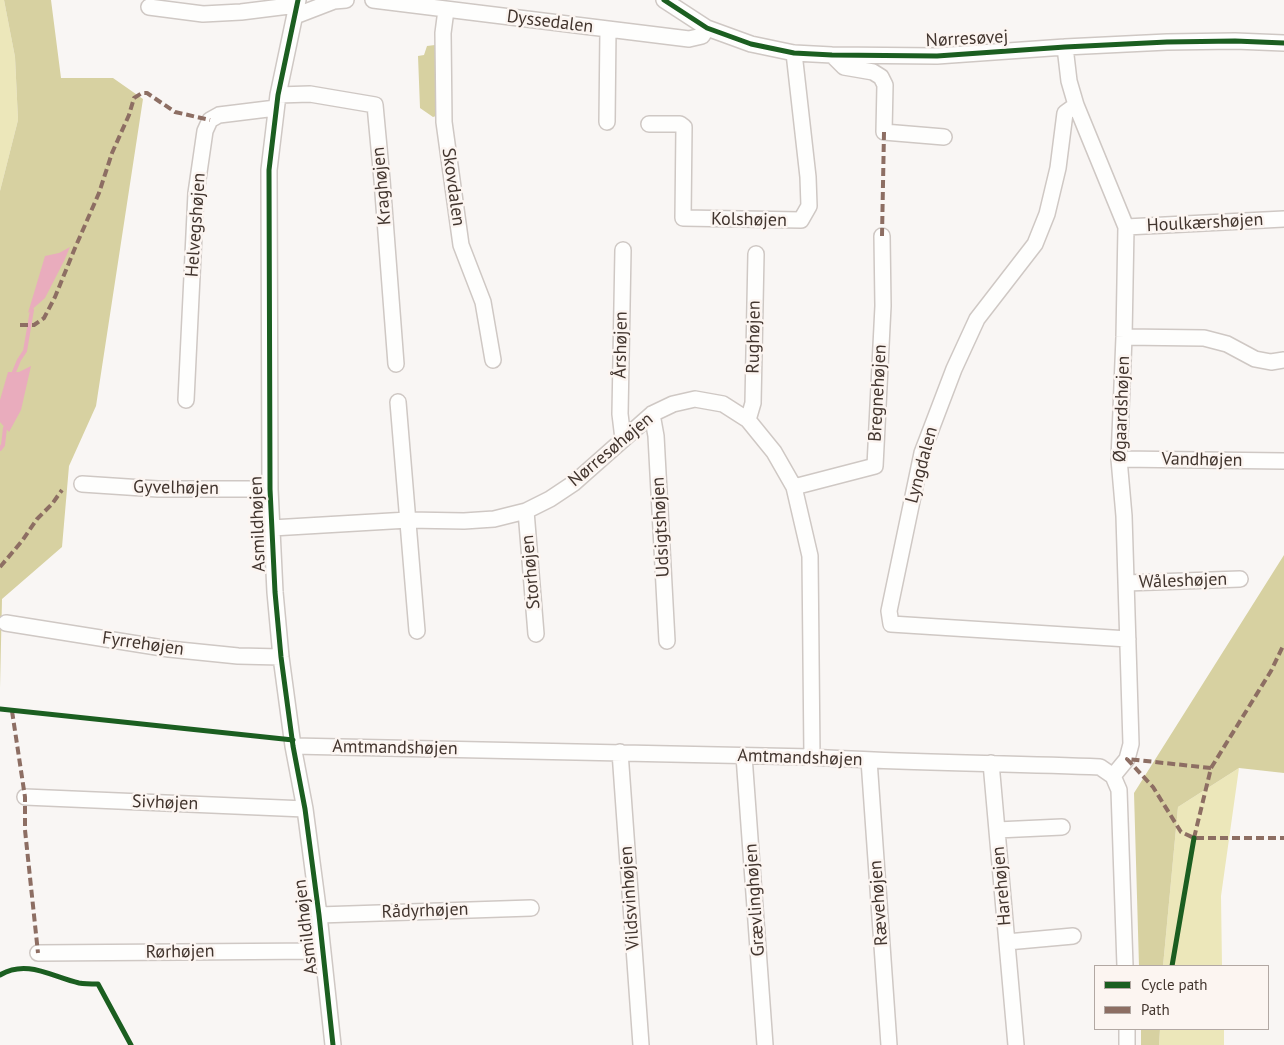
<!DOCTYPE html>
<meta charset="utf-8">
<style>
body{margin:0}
#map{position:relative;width:1284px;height:1045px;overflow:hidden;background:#f9f6f4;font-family:"PT Sans",sans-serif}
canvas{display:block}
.legend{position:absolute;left:1094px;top:965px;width:175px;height:65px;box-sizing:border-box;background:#fcf5f1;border:1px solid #b2a8a3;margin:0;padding:6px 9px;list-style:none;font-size:15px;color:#42352e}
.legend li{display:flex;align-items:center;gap:10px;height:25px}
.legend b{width:25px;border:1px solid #b2a8a3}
</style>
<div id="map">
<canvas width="1284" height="1045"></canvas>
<ul class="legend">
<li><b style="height:6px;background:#1b5e20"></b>Cycle path</li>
<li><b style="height:6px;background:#8d6e63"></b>Path</li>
</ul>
</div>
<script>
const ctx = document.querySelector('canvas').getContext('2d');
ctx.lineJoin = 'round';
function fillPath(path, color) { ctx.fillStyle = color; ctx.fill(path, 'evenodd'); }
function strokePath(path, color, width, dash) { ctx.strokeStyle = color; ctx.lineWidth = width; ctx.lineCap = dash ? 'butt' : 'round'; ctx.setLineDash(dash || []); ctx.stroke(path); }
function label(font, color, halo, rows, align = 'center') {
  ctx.font = font + ' "PT Sans",sans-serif'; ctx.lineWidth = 5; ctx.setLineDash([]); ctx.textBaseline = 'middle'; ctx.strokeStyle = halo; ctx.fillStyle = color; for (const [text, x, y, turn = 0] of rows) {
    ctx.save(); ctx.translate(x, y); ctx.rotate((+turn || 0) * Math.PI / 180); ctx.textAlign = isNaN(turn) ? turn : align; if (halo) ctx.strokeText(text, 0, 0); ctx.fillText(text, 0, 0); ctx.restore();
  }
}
fillPath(new Path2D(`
 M0,0h4l11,57 3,63 -18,71z
 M1239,768l-18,128 1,70h-59l15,-159z
 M1160,1029h64v16h-65z`), '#ece7ba');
fillPath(new Path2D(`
 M4,0h47l10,78h52l30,21 -47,307 -27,60 -7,81 -60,52 -2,89v-497l18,-71 -3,-63z
 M435,45l3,6 1,64 -6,2 -13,-9 -2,-52 6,-1 3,-9z
 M1284,555v218l-45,-5 -61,39 -15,159h-24l-5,-173z
 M1141,1029h19l-1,16h-18z`), '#d7d1a1');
fillPath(new Path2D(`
 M70,247l-6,14 -19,37 -17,15 17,-57 14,-3z
 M31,366l-10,44 -12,22 -9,-10v-22l8,-28h11z`), '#e9acbd');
strokePath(new Path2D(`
 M14,372l5,-12 6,-9 7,-41
 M0,449l3,-4 2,-17`), '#e9acbd', 4);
const minor = new Path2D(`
 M298,0l-20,95 -9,75 1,319 5,103 6,65 12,89 12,63 14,106 14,130
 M373,0l316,39 13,-3 5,-8
 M664,0l43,28 44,16 43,9 38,2 105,1 128,-9 102,-5 68,-1 49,2
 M149,7l54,7 38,-2 56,-7
 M446,10l-3,23 1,89 17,123 22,57 10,58
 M295,16l39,-15 12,-1
 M1065,47l4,34 7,24 50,122 -2,110 -5,122 5,57 7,228 -4,15 -14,17
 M832,55l12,12 29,5 8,5 4,8 -1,47 60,5
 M278,95l32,-1 65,11 7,75 14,184
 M1076,105l-11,8 -7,55 -11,46 -12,30 -58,75 -23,50 -32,84 -33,158 2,13 237,15
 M607,122l1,-93
 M649,124h31l4,3 -1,91 118,2 8,-14 -1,-29 -14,-124
 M1126,227l158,-8
 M623,250l-3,164 3,25
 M1124,337l80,1 23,6 28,15 16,3 13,-2
 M186,400l10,-207 9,-62 5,-11 9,-5 57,-7
 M398,402l19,229
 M652,414l4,22 11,205
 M748,420l5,-17 3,-149
 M1119,459l165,2
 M82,484l76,5h112
 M794,487l81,-21 8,-160 -1,-70
 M526,511l10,123
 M272,528l136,-8 56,1 30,-2 32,-8 24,-12 24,-16 78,-69 21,-10 22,-5 28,5 25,16 26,32 20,35 16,69 2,201
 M1126,583l114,-4
 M6,623l163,26 69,7 43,1
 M293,746l519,11c96,6 192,6 288,10l13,9 6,14 6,176
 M620,752l21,293
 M744,756l21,289
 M869,760l20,285
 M991,763l25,282
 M25,797l280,12
 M997,830l65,-3
 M319,915l212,-7
 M1007,942l66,-6
 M38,953l284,-2
 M1127,1029v16`);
strokePath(minor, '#cfc8c4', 18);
strokePath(minor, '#fefefd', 15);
strokePath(new Path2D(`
 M882,236l2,-104
 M20,325h14l10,-7 11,-21 20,-49 24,-55 13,-40 17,-38 5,-17 8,-5h5l28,19 35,8
 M0,567l22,-26 15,-22 15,-15 10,-14
 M12,711l13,86v33l13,123
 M1211,768l-84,-9 26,28 28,45 13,6h90
 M1194,838l17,-70 60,-97 13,-27`), '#8d6e63', 4, [8, 4]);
strokePath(new Path2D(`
 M298,0l-20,95 -9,75 1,319 5,103 6,65 12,89 12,63 14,106 14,130
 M664,0l43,28 44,16 43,9 38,2 105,1 128,-9 102,-5 68,-1 49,2
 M0,709l293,31
 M1172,966l22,-128
 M0,975c27,-16 52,2 79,8 6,1 13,1 19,1l33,61`), '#1b5e20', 5);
label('18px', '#42352e', '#fcf5f1', [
 ["Dyssedalen",550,22,7],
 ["Nørresøvej",967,39,-3],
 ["Kraghøjen",382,186,-95],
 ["Skovdalen",453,187,82],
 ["Kolshøjen",749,220,1],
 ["Houlkærshøjen",1205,223,-3],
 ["Helvegshøjen",196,225,-86],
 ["Rughøjen",754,337,-89],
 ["Årshøjen",621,345,-89],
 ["Bregnehøjen",878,393,-87],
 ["Øgaardshøjen",1122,409,-88],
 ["Nørresøhøjen",611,450,-40],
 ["Vandhøjen",1202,460,1],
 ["Lyngdalen",922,465,-75],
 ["Gyvelhøjen",176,488,1],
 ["Asmildhøjen",258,524,-92],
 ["Udsigtshøjen",661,527,-93],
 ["Storhøjen",531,572,-95],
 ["Wåleshøjen",1183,581,-2],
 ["Fyrrehøjen",143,644,8],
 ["Amtmandshøjen",395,748,1],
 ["Amtmandshøjen",800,758,2],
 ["Sivhøjen",165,803,2],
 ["Harehøjen",1002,886,-95],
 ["Vildsvinhøjen",630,898,-94],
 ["Grævlinghøjen",755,900,-94],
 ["Rævehøjen",879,903,-94],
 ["Rådyrhøjen",425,911,-2],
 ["Asmildhøjen",306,927,-97],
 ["Rørhøjen",180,952,-1]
]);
</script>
